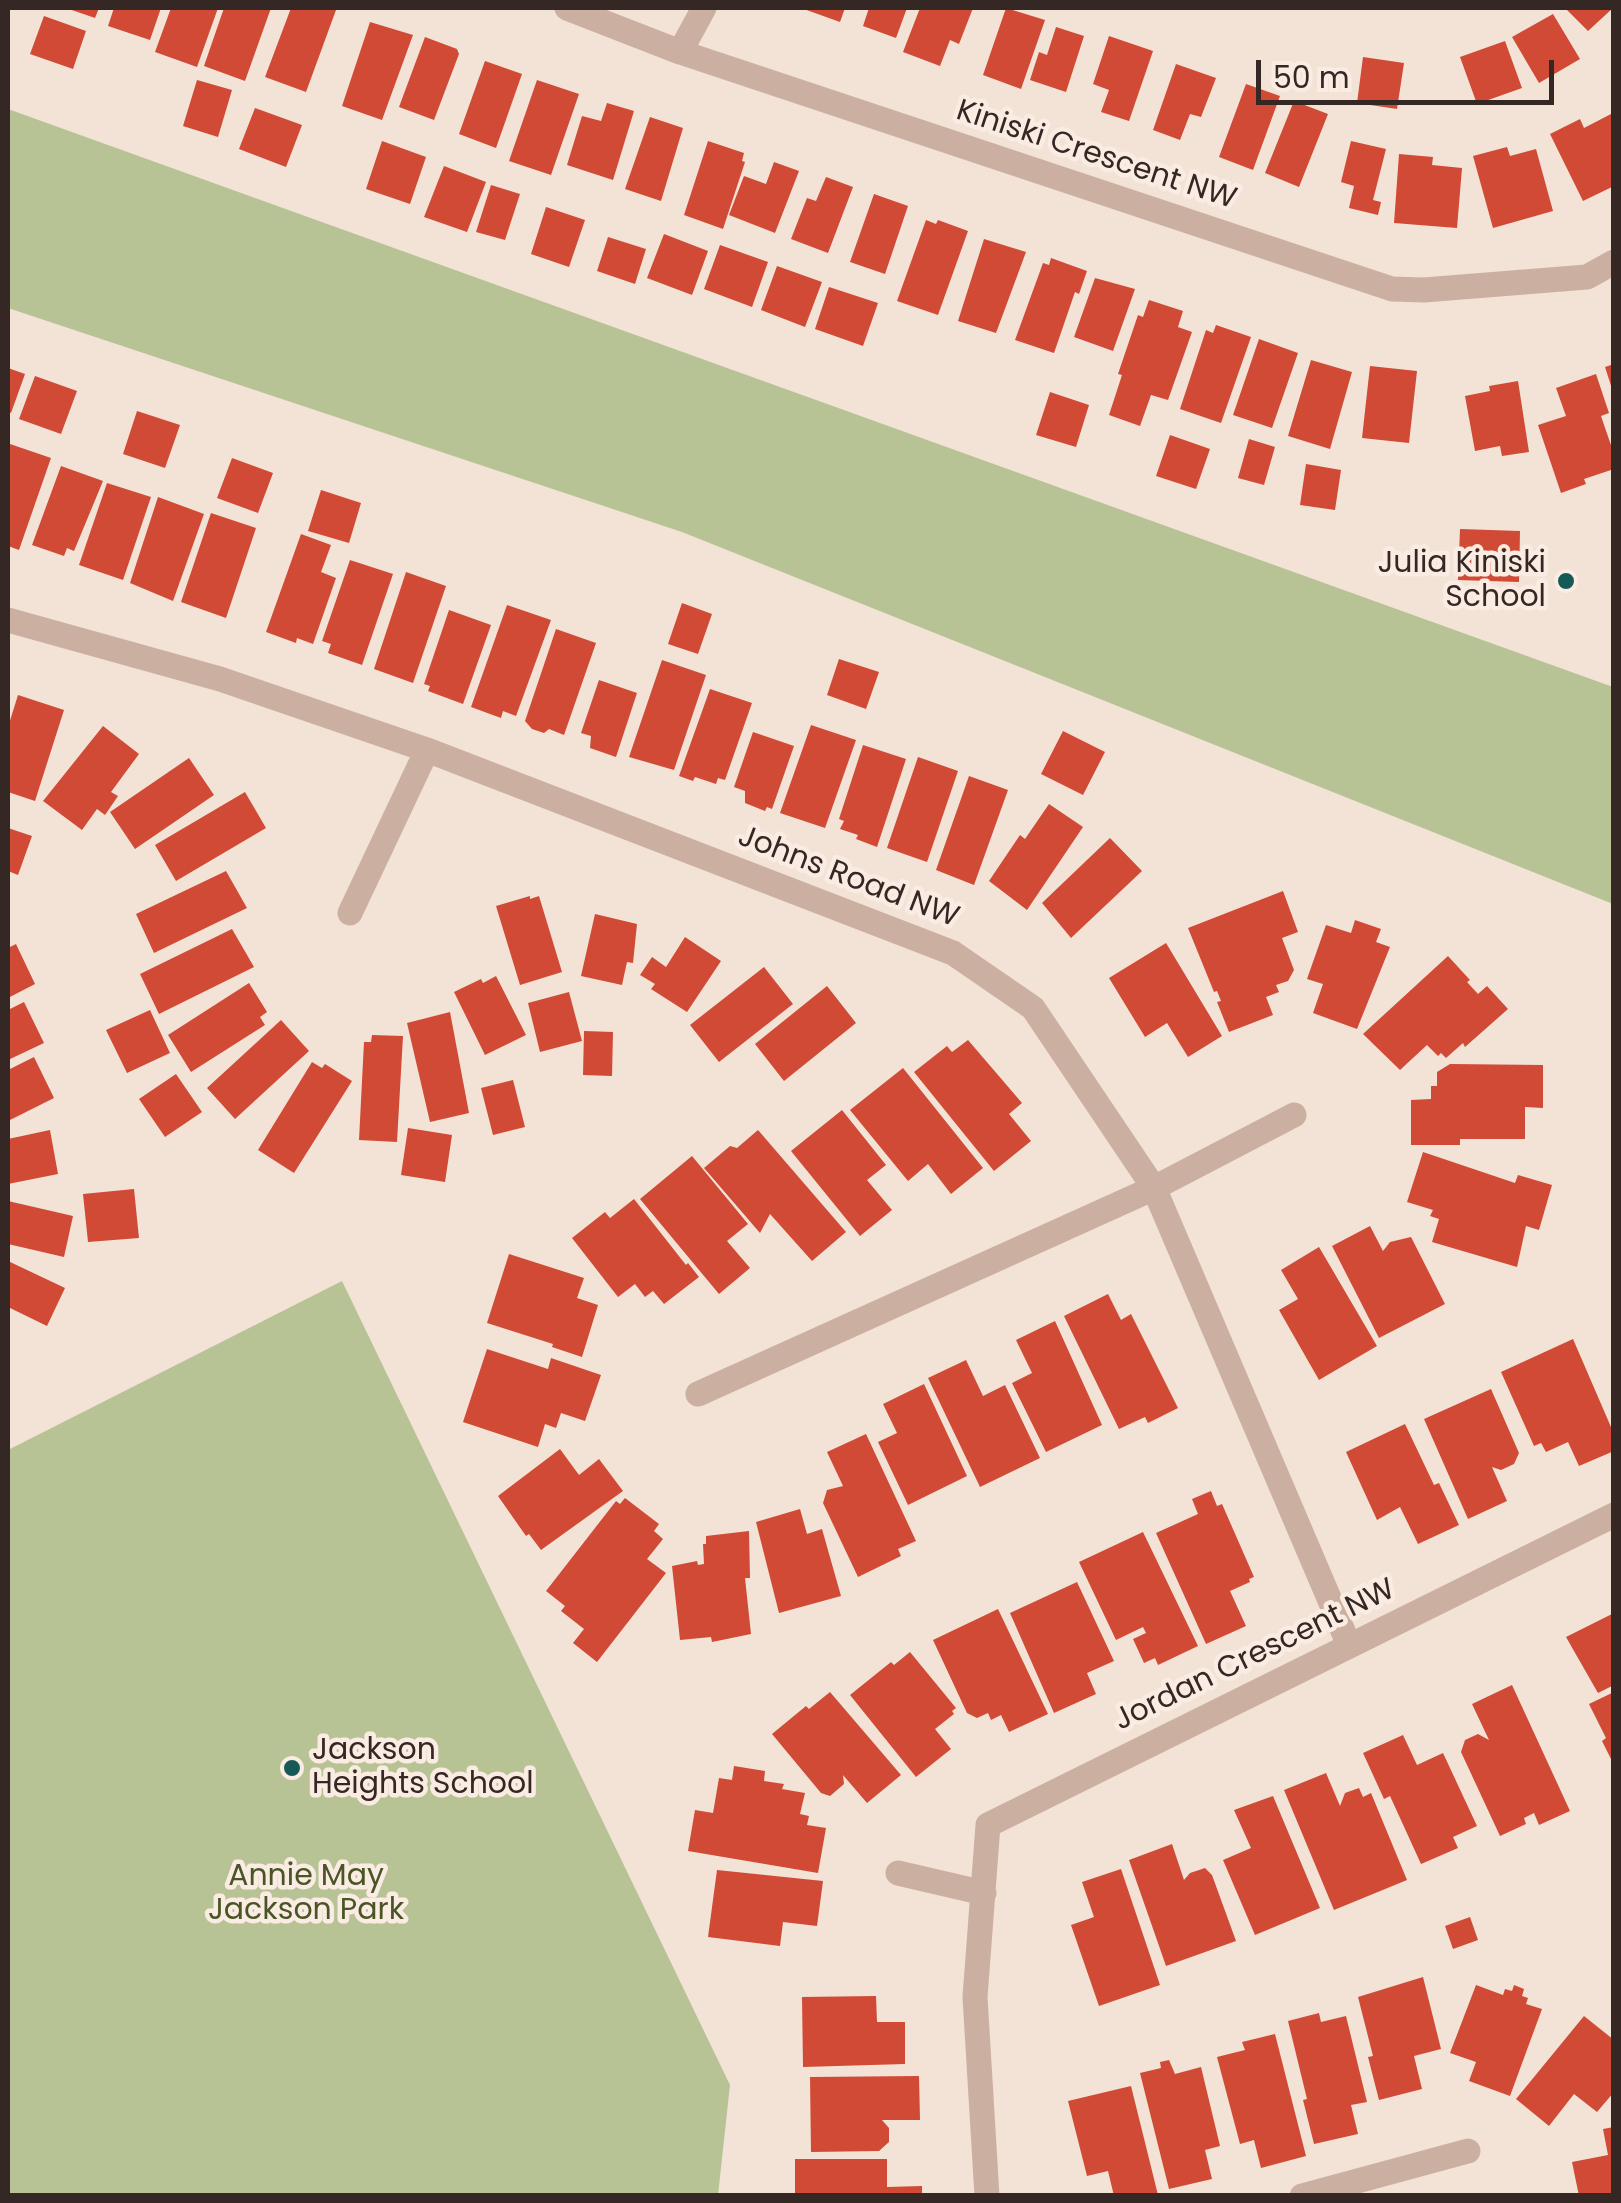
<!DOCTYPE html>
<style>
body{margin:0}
#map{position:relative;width:1621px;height:2203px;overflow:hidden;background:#f3e2d6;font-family:Poppins,sans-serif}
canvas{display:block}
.frame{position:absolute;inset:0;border:10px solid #352824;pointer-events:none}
.scale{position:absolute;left:1256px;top:60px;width:298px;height:45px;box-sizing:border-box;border:5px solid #352824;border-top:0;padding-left:12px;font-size:30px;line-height:35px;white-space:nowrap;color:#352824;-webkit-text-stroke:8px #faece2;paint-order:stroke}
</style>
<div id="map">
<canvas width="1621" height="2203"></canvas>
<div class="frame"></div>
<div class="scale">50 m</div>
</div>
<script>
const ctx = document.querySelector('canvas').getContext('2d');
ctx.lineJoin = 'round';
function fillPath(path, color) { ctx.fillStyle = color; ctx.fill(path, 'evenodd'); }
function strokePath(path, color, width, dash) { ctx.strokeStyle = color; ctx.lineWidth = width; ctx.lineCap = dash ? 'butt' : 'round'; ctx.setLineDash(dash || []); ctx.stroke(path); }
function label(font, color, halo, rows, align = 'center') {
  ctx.font = font + ' Poppins,sans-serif'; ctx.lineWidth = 9; ctx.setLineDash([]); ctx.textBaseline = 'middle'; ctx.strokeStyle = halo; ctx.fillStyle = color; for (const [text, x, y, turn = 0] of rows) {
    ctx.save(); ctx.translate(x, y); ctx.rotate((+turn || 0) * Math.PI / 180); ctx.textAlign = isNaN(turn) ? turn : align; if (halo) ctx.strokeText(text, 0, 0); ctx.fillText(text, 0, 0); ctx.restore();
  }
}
fillPath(new Path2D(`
 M8,109l1605,578v217l-931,-372 -674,-224z
 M342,1281l388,804 -12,110h-710v-745z`), '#b8c395');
fillPath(new Path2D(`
 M66,8h33l-4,10z
 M114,8h47l-11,32 -42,-14z
 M171,8h47l-21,59 -42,-15z
 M224,8h47l-26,73 -41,-15z
 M291,8l45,2 -30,82 -41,-15z
 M801,8h44l-5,14z
 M869,8h38l-11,30 -33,-12z
 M920,8h53l-14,36 -9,-4 -10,26 -37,-14z
 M1006,8l39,12 -24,69 -38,-14z
 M1565,8h48l-25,23z
 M1553,14l27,45 -41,24 -27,-46z
 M44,16l42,15 -13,38 -43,-15z
 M370,22l43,13 -31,85 -40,-14z
 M1056,27l28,9 -18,56 -36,-12 9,-28 8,3z
 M1109,36l44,15 -24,70 -28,-9 8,-22 -16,-6z
 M425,37l32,12 2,5 -25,66 -35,-13z
 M1505,41l17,47 -45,16 -17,-47z
 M1363,57l41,6 -7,46 -40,-6z
 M485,61l37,13 -26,74 -37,-14z
 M1176,64l40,14 -15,39 -11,-3 -10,26 -27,-10z
 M197,80l35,10 -14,47 -35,-11z
 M537,80l42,14 -28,81 -42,-14z
 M1246,84l34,12 -27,74 -34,-13z
 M1294,101l34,13 -29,73 -34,-14z
 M607,103l27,8 -21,69 -46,-15 15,-49 19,5z
 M255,108l47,17 -16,42 -47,-18z
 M1611,114l3,72 -31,15 -33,-67 30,-15 4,9z
 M650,117l33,11 -22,73 -36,-12z
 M382,141l44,16 -16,47 -44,-15z
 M708,141l36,12 -2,8 3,1 -22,67 -39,-14z
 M1351,141l35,8 -13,51 8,2 -3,13 -29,-7 5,-22 -13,-4z
 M1507,147l3,9 26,-7 17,62 -60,17 -20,-72z
 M1399,154l34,3 -1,8 30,3 -5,60 -63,-5z
 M774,162l25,9 -24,62 -46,-18 15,-39 22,8z
 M444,166l42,16 -19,50 -43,-15z
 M826,177l27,10 -25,66 -37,-14 16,-41 9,3z
 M491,185l29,9 -15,46 -29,-8z
 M874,194l34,12 -23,68 -35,-12z
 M546,207l39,13 -16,47 -38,-13z
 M926,220l10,4 2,-4 30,11 -30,84 -41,-14z
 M664,234l44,17 -16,44 -45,-17z
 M608,237l38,12 -11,35 -38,-13z
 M984,239l42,13 -30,81 -38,-12z
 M720,245l48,17 -16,45 -48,-18z
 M1051,258l36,13 -8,23 -4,-2 -21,61 -39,-13 28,-77 6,2z
 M777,266l45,16 -17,45 -44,-17z
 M1095,278l40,11 -22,62 -39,-14z
 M829,287l49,16 -15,43 -48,-17z
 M1149,300l34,11 -5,16 14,5 -24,68 -17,-5 -11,31 -31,-11 13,-40 -4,-1 20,-59 5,2z
 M1216,325l35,12 -30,86 -41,-14 26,-79 7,3z
 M1259,339l39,14 -26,75 -39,-13z
 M1311,360l41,12 -22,77 -42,-13z
 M1614,364v27l-1,1 -8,-25z
 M1370,366l47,5 -8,72 -47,-5z
 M8,368l17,6 -14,39 -3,-2z
 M1596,374l13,39 -8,3 13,38v15l-30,10 2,5 -25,9 -23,-68 28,-9 -10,-28z
 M35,376l42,15 -16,43 -42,-15z
 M1518,381l11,71 -27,4 -2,-10 -25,5 -10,-55 25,-5 -1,-5z
 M1050,392l39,13 -13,42 -40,-12z
 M137,411l43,14 -15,43 -42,-14z
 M1170,435l40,14 -14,40 -40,-13z
 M1249,439l26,8 -11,38 -26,-7z
 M10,444l41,14 -32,92 -11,-4z
 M232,458l41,15 -15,40 -41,-15z
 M1306,464l35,6 -6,40 -35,-5z
 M61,466l42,15 -29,70 -7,-3 -3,8 -32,-11z
 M107,483l44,14 -28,83 -44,-15z
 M321,490l40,13 -12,40 -41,-12z
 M158,497l46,17 -31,87 -43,-18z
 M211,513l45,15 -30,90 -45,-16z
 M1460,529l60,2 -1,51 -61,-2z
 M301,534l30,11 -10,27 15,6 -23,66 -16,-6 -1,5 -30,-11z
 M350,560l43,14 -31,91 -34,-12 3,-9 -9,-3z
 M406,572l40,14 -33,97 -39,-14z
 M682,603l30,11 -14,40 -30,-10z
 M507,605l44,15 -35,96 -13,-5 -2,7 -30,-11z
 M449,610l42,15 -28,79 -35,-13 2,-5 -6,-2z
 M556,629l40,14 -32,92 -15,-6 -5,4 -12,-4 -7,-8z
 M839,659l40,13 -13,37 -39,-14z
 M662,660l44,15 -32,95 -45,-13z
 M599,680l38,13 -21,64 -26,-9 1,-12 -10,-3z
 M710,689l42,14 -27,77 -7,-2 -2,6 -21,-7 -2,4 -14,-5z
 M18,695l46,15 -29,91 -27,-9v-65z
 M811,725l45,15 -31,88 -45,-15z
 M103,726l36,28 -28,38 7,4 -13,19 -8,-6 -15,21 -39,-29z
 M1063,731l42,21 -22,43 -42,-21z
 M753,732l41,14 -22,63 -5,-2 -2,4 -20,-8v-12l-11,-4z
 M863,745l43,14 -29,88 -21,-8 2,-4 -18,-6 4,-8 -5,-2z
 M918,757l40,14 -31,91 -40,-14z
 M189,758l25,37 -79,54 -25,-37z
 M969,776l39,14 -34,95 -38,-15z
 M245,792l21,36 -90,53 -21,-36z
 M1049,804l34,23 -56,83 -38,-29 31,-46 5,4z
 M8,828l24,8 -14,39 -10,-4z
 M1110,838l32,33 -71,67 -29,-35z
 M226,871l21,37 -93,45 -18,-39z
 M1283,891l15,41 -16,6 12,32 -6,11 -12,4 3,7 -13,5 7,18 -44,17 -12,-30 4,-1 -4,-10 -3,1 -26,-64z
 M530,896v3l9,-3 23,76 -42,13 -24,-79z
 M595,914l42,10 -4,39 -6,-1 -5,23 -41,-9z
 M1355,920l26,9 -5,13 14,5 -33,82 -44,-16 10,-29 -16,-5 19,-54 25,8z
 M232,929l22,38 -95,47 -19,-40z
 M685,937l36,24 -34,51 -36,-23 4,-5 -15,-9 12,-18 14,10z
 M1166,943l56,93 -34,21 -21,-34 -22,14 -36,-59z
 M16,944l19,40 -27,14v-50z
 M1448,956l22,24 -3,2 11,12 9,-8 21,23 -43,38 -2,-4 -17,15 -5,-5 -3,3 -11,-11 -27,25 -37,-36z
 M764,967l29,37 -74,58 -29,-37z
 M496,976l30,59 -41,20 -31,-63 27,-13 2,4z
 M249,983l18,29 -7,5 5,8 -74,47 -23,-37z
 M827,986l29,37 -72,58 -29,-37z
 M569,992l13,49 -42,11 -12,-49z
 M24,1002l20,41 -36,17v-50z
 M150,1010l20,43 -43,20 -21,-43z
 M450,1012l19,101 -39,9 -23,-99z
 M281,1020l28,31 -74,68 -28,-31z
 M584,1031l29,1 -1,44 -29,-1z
 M372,1035l31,1 -6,106 -38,-2 5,-98h7z
 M968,1040l54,63 -13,11 22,27 -37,30 -80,-99 33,-26 5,6z
 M34,1057l20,41 -46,23v-51z
 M312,1062l10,6 3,-4 27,17 -58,92 -36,-23z
 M1450,1064l93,1v43l-18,-1v32h-65v6h-49v-45l20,-1v-13h6v-14z
 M903,1068l80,100 -32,26 -23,-30 -20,17 -58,-71z
 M176,1074l26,38 -37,25 -26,-38z
 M513,1080l12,47 -32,8 -12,-47z
 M842,1110l44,55 -19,15 25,30 -32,26 -69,-85z
 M408,1128l44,7 -7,47 -44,-7z
 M50,1130l8,44 -50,10v-45z
 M758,1130l88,102 -34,29 -42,-47 -10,19 -56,-65 26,-22 7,2z
 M1423,1152l92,31 3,-8 34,10 -13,45 -13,-4 -9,41 -85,-25 7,-23 -9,-3 3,-6 -26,-8z
 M692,1156l56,68 -21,17 23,27 -31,26 -79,-95z
 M134,1189l5,49 -51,4 -5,-48z
 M634,1199l52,66 2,-2 11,14 -35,27 -11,-13 -8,6 -10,-13 -17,13 -46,-59 33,-26 5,6z
 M8,1201l65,15 -9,41 -56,-13z
 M1370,1226l13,25 7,-9 21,-5 34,67 -66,34 -47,-92z
 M1319,1247l58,99 -58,34 -40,-70 19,-11 -17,-29z
 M509,1254l75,24 -7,20 21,7 -16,52 -30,-10 1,-3 -66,-21z
 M8,1261l57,27 -18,38 -39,-19z
 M1108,1294l13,26 10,-6 47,94 -30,15 -3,-6 -26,12 -55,-113z
 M1055,1321l47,104 -56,27 -34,-69 20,-10 -16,-33z
 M1573,1339l41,95v17l-35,15 -11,-24 -22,10 -5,-9 -7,3 -33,-74z
 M487,1349l61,20 3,-11 50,17 -16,46 -24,-8 -5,15 -11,-4 -7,23 -75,-25z
 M966,1360l17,36 22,-11 35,73 -60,29 -52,-109z
 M924,1384l43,92 -59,29 -30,-63 19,-9 -14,-29z
 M1491,1389l28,64 -5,11 -13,6 -9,-3 15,34 -39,18 -44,-100z
 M1405,1424l29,61 5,-2 20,42 -41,19 -18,-37 -23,13 -31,-68z
 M866,1434l50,107 -18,8 3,7 -43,21 -35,-74 4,-13 16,-4 -16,-34z
 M560,1449l19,26 20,-16 24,32 -82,59 -12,-16 -3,2 -28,-40z
 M1211,1491l6,15 5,-2 32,73 -5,2 1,3 -20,9 16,35 -40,18 -50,-111 42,-19 -6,-15z
 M625,1498l34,26 -5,7 9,8 -16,20 19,14 -69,89 -24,-19 11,-14 -23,-18 4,-5 -19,-15 70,-90 4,3z
 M800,1509l7,25 15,-5 19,67 -62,17 -23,-91z
 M749,1531l1,47h-5l6,56 -39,8 -1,-5 -31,3 -8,-74 25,-5 1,4 6,-1 -1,-20h3v-8z
 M1143,1532l55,114 -40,19 -3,-7 -11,5 -11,-24 13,-6 -3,-6 -27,13 -37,-78z
 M1077,1582l37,79 -27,12 9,21 -42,19 -44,-100z
 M998,1609l50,105 -39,18 -8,-17 -10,5 -3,-7 -11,5 -10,-5 -34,-73z
 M1614,1613v72l-16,8 -32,-56z
 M910,1652l46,56 -4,3 2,3 -19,15 16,20 -35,28 -66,-82 41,-33 3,3z
 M1512,1685l58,126 -31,14 -5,-12 -10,5 2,6 -26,12 -39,-84 4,-12 13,-6 11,6 -17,-36z
 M830,1692l71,83 -34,28 -24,-28 1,9 -14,12 -9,-3 -49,-59 34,-28 3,3z
 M1614,1692v73l-12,-24 4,-3 -17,-34z
 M1403,1735l14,30 26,-12 34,73 -24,11 5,11 -37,16 -31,-68 -6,3 -21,-46z
 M734,1766l31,5 -1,10 20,3 -2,5 23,4 -5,21 9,2 -2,9 19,3 -8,45 -130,-22 7,-41 18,3 6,-35 13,2z
 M1326,1773l14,33 5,-13 14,-5 4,9 8,-4 36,87 -73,30 -50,-120z
 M1273,1796l47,112 -65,27 -32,-75 28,-12 -17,-38z
 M1172,1844l12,36 6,-7 15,-5 7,7 24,66 -70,25 -37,-106z
 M1121,1869l39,116 -61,21 -28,-81 23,-8 -12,-35z
 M717,1870l106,11 -6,45 -34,-4 -3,24 -72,-9z
 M1470,1917l8,23 -25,9 -8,-23z
 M1423,1977l18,72 -27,7 8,33 -43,11 -11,-43 5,-1 -15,-59z
 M1476,1985l27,10 2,-6 7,2 2,-6 10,4 -2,7 6,2 -2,6 16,5 -32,87 -41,-15 7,-19 -26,-9z
 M876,1996l1,26h28v42l-102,3 -1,-70z
 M1319,2013l2,9 25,-6 21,86 -16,3 7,29 -44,10 -11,-44 4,-1 -19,-78z
 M1584,2016l30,24v52l-17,20 -23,-18 -25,32 -33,-27z
 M1275,2034l31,122 -45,12 -7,-28 -14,4 -23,-87 28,-7 -3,-8z
 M1169,2060l6,14 26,-7 19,79 -15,4 7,29 -43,10 -29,-116 21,-5 -1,-6z
 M919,2076l1,44h-38l7,8v14l-10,9 -68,1 -1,-75z
 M1131,2086l27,109 -3,1h-41l-6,-25 -21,5 -19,-75z
 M1614,2127v69h-35l-7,-34 36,-7 -5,-26z
 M795,2159h92v28l35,-1v10h-127z`), '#d04a36');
strokePath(new Path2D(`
 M567,8l113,44 712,237 32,1 163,-13 27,-15
 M680,52l24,-44
 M8,620l212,59 207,71 526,203 80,55 121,180 195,457
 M350,913l77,-163
 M698,1394l456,-206 140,-73
 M898,1873l86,20
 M987,2196l-12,-199 13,-172 626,-310
 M1302,2196l166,-45`), '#cbb0a1', 25);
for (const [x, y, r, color] of [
 [1566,581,10,"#175956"],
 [292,1768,10,"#175956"]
]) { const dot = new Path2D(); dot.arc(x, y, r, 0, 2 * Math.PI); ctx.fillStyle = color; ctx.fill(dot); strokePath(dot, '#faece2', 4); }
label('30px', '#352824', '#faece2', [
 ["Kiniski Crescent NW",1096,156,18],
 ["Johns Road NW",848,878,21],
 ["Jordan Crescent NW",1255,1656,-26]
]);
label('30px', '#352824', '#faece2', [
 ["Julia Kiniski",1546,564],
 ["School",1546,598],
 ["Jackson",312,1751,"left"],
 ["Heights School",312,1785,"left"]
], 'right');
label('30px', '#495526', '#faece2', [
 ["Annie May",306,1877],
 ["Jackson Park",306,1911]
]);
</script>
